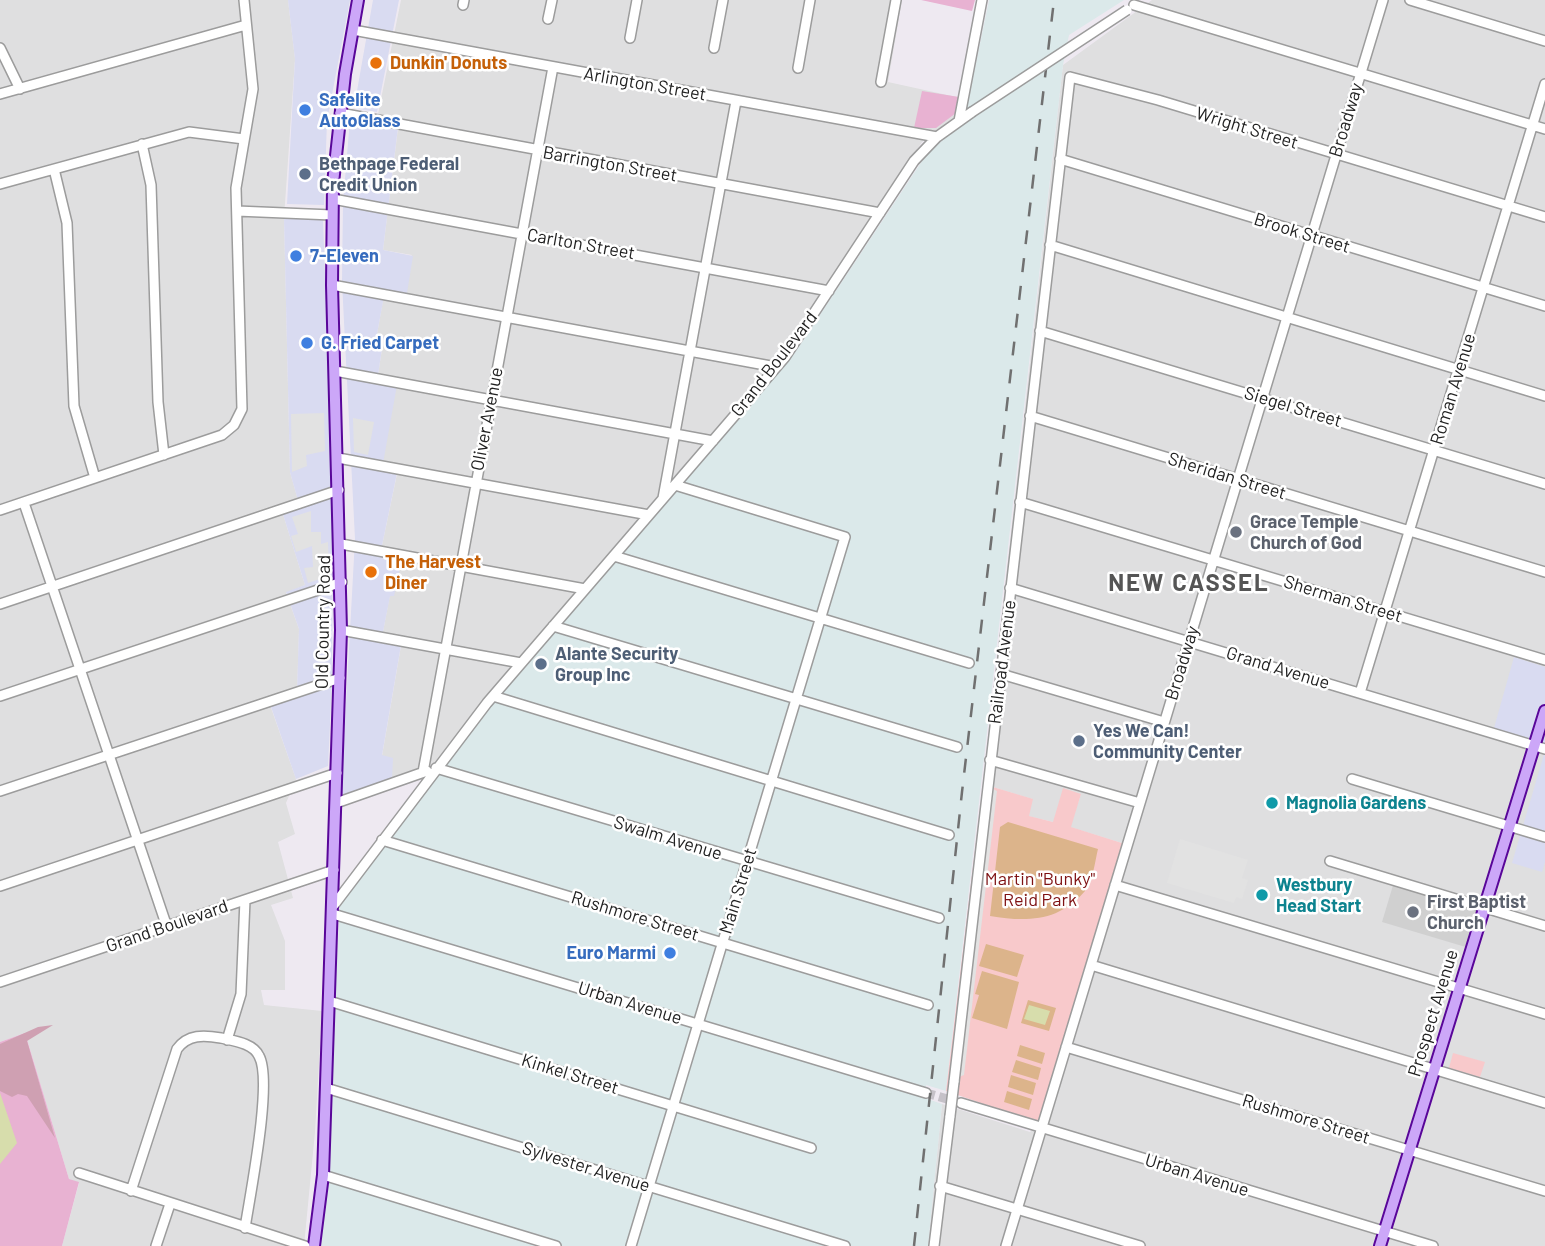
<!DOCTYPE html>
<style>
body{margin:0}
canvas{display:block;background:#eee9f1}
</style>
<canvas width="1545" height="1246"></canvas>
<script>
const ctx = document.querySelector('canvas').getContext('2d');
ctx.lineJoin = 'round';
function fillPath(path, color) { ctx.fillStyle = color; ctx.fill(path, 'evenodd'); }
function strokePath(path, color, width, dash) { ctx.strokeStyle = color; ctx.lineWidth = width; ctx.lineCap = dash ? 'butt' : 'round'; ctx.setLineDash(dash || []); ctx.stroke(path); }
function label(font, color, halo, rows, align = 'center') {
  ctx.font = font + ' Barlow,sans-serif'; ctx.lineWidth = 5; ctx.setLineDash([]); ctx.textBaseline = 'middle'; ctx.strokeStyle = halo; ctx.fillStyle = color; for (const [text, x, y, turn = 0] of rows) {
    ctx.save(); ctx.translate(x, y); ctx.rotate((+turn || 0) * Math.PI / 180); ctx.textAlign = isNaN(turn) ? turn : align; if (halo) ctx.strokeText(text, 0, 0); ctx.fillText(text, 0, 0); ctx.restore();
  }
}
fillPath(new Path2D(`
 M0,0h288l7,59 -11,159 6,254 9,32 -17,7 23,74 -19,8 13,36 -2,64 -27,12 26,74 -10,24 9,31 -17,8 15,56 -22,7 14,36v49h-24l3,15 58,6 -7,121 -11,114h-242l17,-63 -10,-4 -44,-146 -25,9z
 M401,0h501l-14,82 73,16 -4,17 -35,27 -136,204 -351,418 -43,15 -10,-23 19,-110 -20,-4 9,-47 4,1 -14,-41 17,-81 -15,-5 -5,-88 7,-45 -7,-2 7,-39 28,-40 -29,-5 15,-122 -22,-4z
 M1152,0h393v1246h-617l14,-142 88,28 9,-9 86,-279 -55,-17 11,-33 -28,28 -25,-6 4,-17 -49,-15 80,-719z`), '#dfdfe0');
fillPath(new Path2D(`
 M288,0h62l-23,121 -3,84 -37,-1 8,-145z
 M373,0h26l-22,112 -23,-4z
 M350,119l48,8 -15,123 30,6 -7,43 -22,-3 -7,38 7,2 -7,45 20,4 -15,84 15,4 -17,82 22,4 -8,37h-4l-9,46 20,3 -19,110 11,3 -1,21 -51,17 14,-257 -13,-257 1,-79z
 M284,218l39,1 10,275 -1,187 -4,85 -32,13 -26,-75 27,-11 2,-64 -13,-37 19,-7 -23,-74 17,-7 -9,-32z
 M1514,657l31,10v76l-51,-15z
 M1545,751v111l-3,10 -30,-9z`), '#d9dbf1');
fillPath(new Path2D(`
 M989,0h135l-55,35 -6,30 -117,1026 -20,-6 -1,9v4l17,6 -14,142h-609l5,-30 16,-311 167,-219 287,-332 132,-199 38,-34z`), '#dbe9ea');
fillPath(new Path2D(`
 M1394,882l87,26 -12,40 -87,-26z`), '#d0d0d0');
fillPath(new Path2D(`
 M921,0h54l-3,11z
 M922,91l37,6 -3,16 -20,15h-22z
 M25,1033l44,146 10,3 -17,64h-62v-204z`), '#e8b2d2');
fillPath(new Path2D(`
 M53,1025l-26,16 28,97 -28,-42 -9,-2 -6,3 -12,-6v-47l38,-17z`), '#cfa0b2');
fillPath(new Path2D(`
 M983,784l50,15 -4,17 24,6 10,-34 18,6 -10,33 54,17 -86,279 -93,-32z
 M1453,1053l32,9 -5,15 -31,-9z`), '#f8c9cb');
fillPath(new Path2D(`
 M1008,822l90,27c-3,12 -5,32 -13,42 -26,31 -59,31 -95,25l10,-89z
 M986,944l38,11 -7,22 -38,-11z
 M982,971l37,11 -12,47 -35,-11 7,-23 -4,-1z
 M1028,1000l28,8 -7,23 -28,-8z
 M1020,1045l25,8 -3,11 -25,-8z
 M1016,1060l25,8 -3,12 -26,-8z
 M1011,1075l25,8 -3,12 -25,-8z
 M1007,1091l25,8 -3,11 -25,-8z`), '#dcb48b');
fillPath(new Path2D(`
 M324,413l1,38 -19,4 1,11 -15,6 -1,-58z
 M353,418l21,4 -6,33 -14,-3z
 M311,511v21h10v12l7,-2 1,34 -21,7 -4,-15 9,-1 -1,-21 -16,6 -5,-16 7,-2 -6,-17z
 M991,788l6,3 -33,284 -5,2z
 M1180,839l68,21 -6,18 6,2 -6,19 -6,-2 -2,6 -67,-20z`), '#e2e2e2');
fillPath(new Path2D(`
 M1029,1005l21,6 -5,14 -21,-6z
 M0,1093l17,50 -17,21z`), '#d7ddac');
strokePath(new Path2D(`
 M926,1093l32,9`), '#c5c1c8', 9, [9, 4.5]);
const minor = new Path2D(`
 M1410,0l135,41
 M463,5l1,-5
 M1134,5l411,124
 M548,19l4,-19
 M353,30l584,107
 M630,38l7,-38
 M0,48l20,41
 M714,48l9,-48
 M798,68l12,-68
 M881,82l15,-82
 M0,94l246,-69
 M340,113l540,100
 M959,121l23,-121
 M142,144l9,41 7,217 6,53
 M1060,159l485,147
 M54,169l13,54 7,183 21,72
 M0,184l189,-52 55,7
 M333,199l496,92
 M237,211l95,4
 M1050,245l495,151
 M332,285l444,82
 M1040,331l505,153
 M335,371l378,70
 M1030,416l515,156
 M338,458l311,57
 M663,498l73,-397
 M1020,502l525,158
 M24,503l143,424
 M0,510l222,-75 12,-10 8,-16 -6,-221 17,-99 -9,-89
 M341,544l244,45
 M614,556l355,107
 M1010,588l535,161
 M0,604l339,-114
 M553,626l404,121
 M341,630l180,33
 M1001,674l163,48
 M1360,693l185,-609
 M0,696l342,-114
 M493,696l456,139
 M990,760l150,43
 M436,768l503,150
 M423,772l130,-705
 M1352,779l193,58
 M0,791l340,-113
 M336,803l91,-32
 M382,840l546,165
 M1330,861l215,65
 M1115,885l430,129
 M0,886l337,-113
 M334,905l153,-202 298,-346 129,-196 23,-24 35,-25
 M333,914l593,179
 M1091,965l454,138
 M0,982l334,-112
 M329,1001l482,147
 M227,1040l14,-46 4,-94
 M1066,1047l479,144
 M954,1082l116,-1005 88,23 387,117
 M326,1088l519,158
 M961,1103l472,143
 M79,1173l226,73
 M323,1175l233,71
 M940,1186l200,60
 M131,1191l46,-142c11,-15 27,-14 44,-11 13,3 32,5 38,18 14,25 -9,139 -14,172
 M156,1246l14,-42
 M631,1246l214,-709 -170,-52
 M934,1246l16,-130
 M1006,1246l377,-1246`);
const major = new Path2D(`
 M314,1246l9,-71 18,-545 -9,-345 1,-102 12,-109 13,-74
 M1380,1246l165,-535`);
strokePath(minor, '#9c9c9c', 12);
strokePath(major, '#590699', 14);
strokePath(minor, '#fff', 9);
strokePath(major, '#cca7f8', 10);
strokePath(new Path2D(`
 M914,1246l48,-454 92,-792`), '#707070', 2.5, [14, 14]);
const minorBridge = new Path2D(`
 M972,112l155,-102
 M950,1116l4,-34`);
strokePath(minorBridge, '#9c9c9c', 12, []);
strokePath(minorBridge, '#fff', 9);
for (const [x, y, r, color] of [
 [376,63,7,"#e8710a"],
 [305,110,7,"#3f7fe0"],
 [305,174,7,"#5c6f8a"],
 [296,256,7,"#3f7fe0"],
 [307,343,7,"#3f7fe0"],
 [1236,532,7,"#6b7280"],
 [371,572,7,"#e8710a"],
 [541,664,7,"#5c6f8a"],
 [1079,741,7,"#5c6f8a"],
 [1272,803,7,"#0f9aa8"],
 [1262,895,7,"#0f9aa8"],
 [1413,912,7,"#6b7280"],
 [670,953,7,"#3f7fe0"]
]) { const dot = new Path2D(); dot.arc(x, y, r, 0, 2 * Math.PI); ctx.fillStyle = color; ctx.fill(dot); strokePath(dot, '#fff', 2.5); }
label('bold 18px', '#c56008', '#fff', [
 ["Dunkin' Donuts",390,63],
 ["The Harvest",385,562],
 ["Diner",385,583]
], 'left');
label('18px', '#222', '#fff', [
 ["Arlington Street",645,84,10],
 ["Broadway",1346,120,-73],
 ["Wright Street",1247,128,17],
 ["Barrington Street",610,164,10],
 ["Brook Street",1302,233,17],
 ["Carlton Street",581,244,10],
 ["Grand Boulevard",774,364,-52],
 ["Roman Avenue",1453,389,-73],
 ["Siegel Street",1293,407,17],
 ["Oliver Avenue",487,419,-79],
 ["Sheridan Street",1227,476,17],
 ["Sherman Street",1343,599,17],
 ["Old Country Road",323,622,-89],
 ["Railroad Avenue",1002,662,-83],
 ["Broadway",1182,663,-73],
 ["Grand Avenue",1278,668,17],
 ["Swalm Avenue",668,838,17],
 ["Main Street",738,891,-73],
 ["Rushmore Street",635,916,17],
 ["Grand Boulevard",167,926,-19],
 ["Urban Avenue",630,1003,17],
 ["Prospect Avenue",1433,1013,-73],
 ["Kinkel Street",570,1074,17],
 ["Rushmore Street",1306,1119,17],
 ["Sylvester Avenue",586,1167,17],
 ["Urban Avenue",1197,1175,17]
]);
label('bold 18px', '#366cbe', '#fff', [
 ["Safelite",319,100],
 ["AutoGlass",319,121],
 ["7-Eleven",310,256],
 ["G. Fried Carpet",321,343],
 ["Euro Marmi",656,953,"right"]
], 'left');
label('bold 18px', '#4e5e75', '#fff', [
 ["Bethpage Federal",319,164],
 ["Credit Union",319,185],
 ["Alante Security",555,654],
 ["Group Inc",555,675],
 ["Yes We Can!",1093,731],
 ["Community Center",1093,752]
], 'left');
label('bold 18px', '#5b616d', '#fff', [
 ["Grace Temple",1250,522],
 ["Church of God",1250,543],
 ["First Baptist",1427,902],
 ["Church",1427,923]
], 'left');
label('bold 18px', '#0d838f', '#fff', [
 ["Magnolia Gardens",1286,803],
 ["Westbury",1276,885],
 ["Head Start",1276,906]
], 'left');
label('18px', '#7e1113', '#fff', [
 ["Martin \"Bunky\"",1040,879],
 ["Reid Park",1040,900]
]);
ctx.letterSpacing = '2px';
label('bold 24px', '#555', '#fff', [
 ["NEW CASSEL",1189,583]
]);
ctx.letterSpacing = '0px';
</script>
